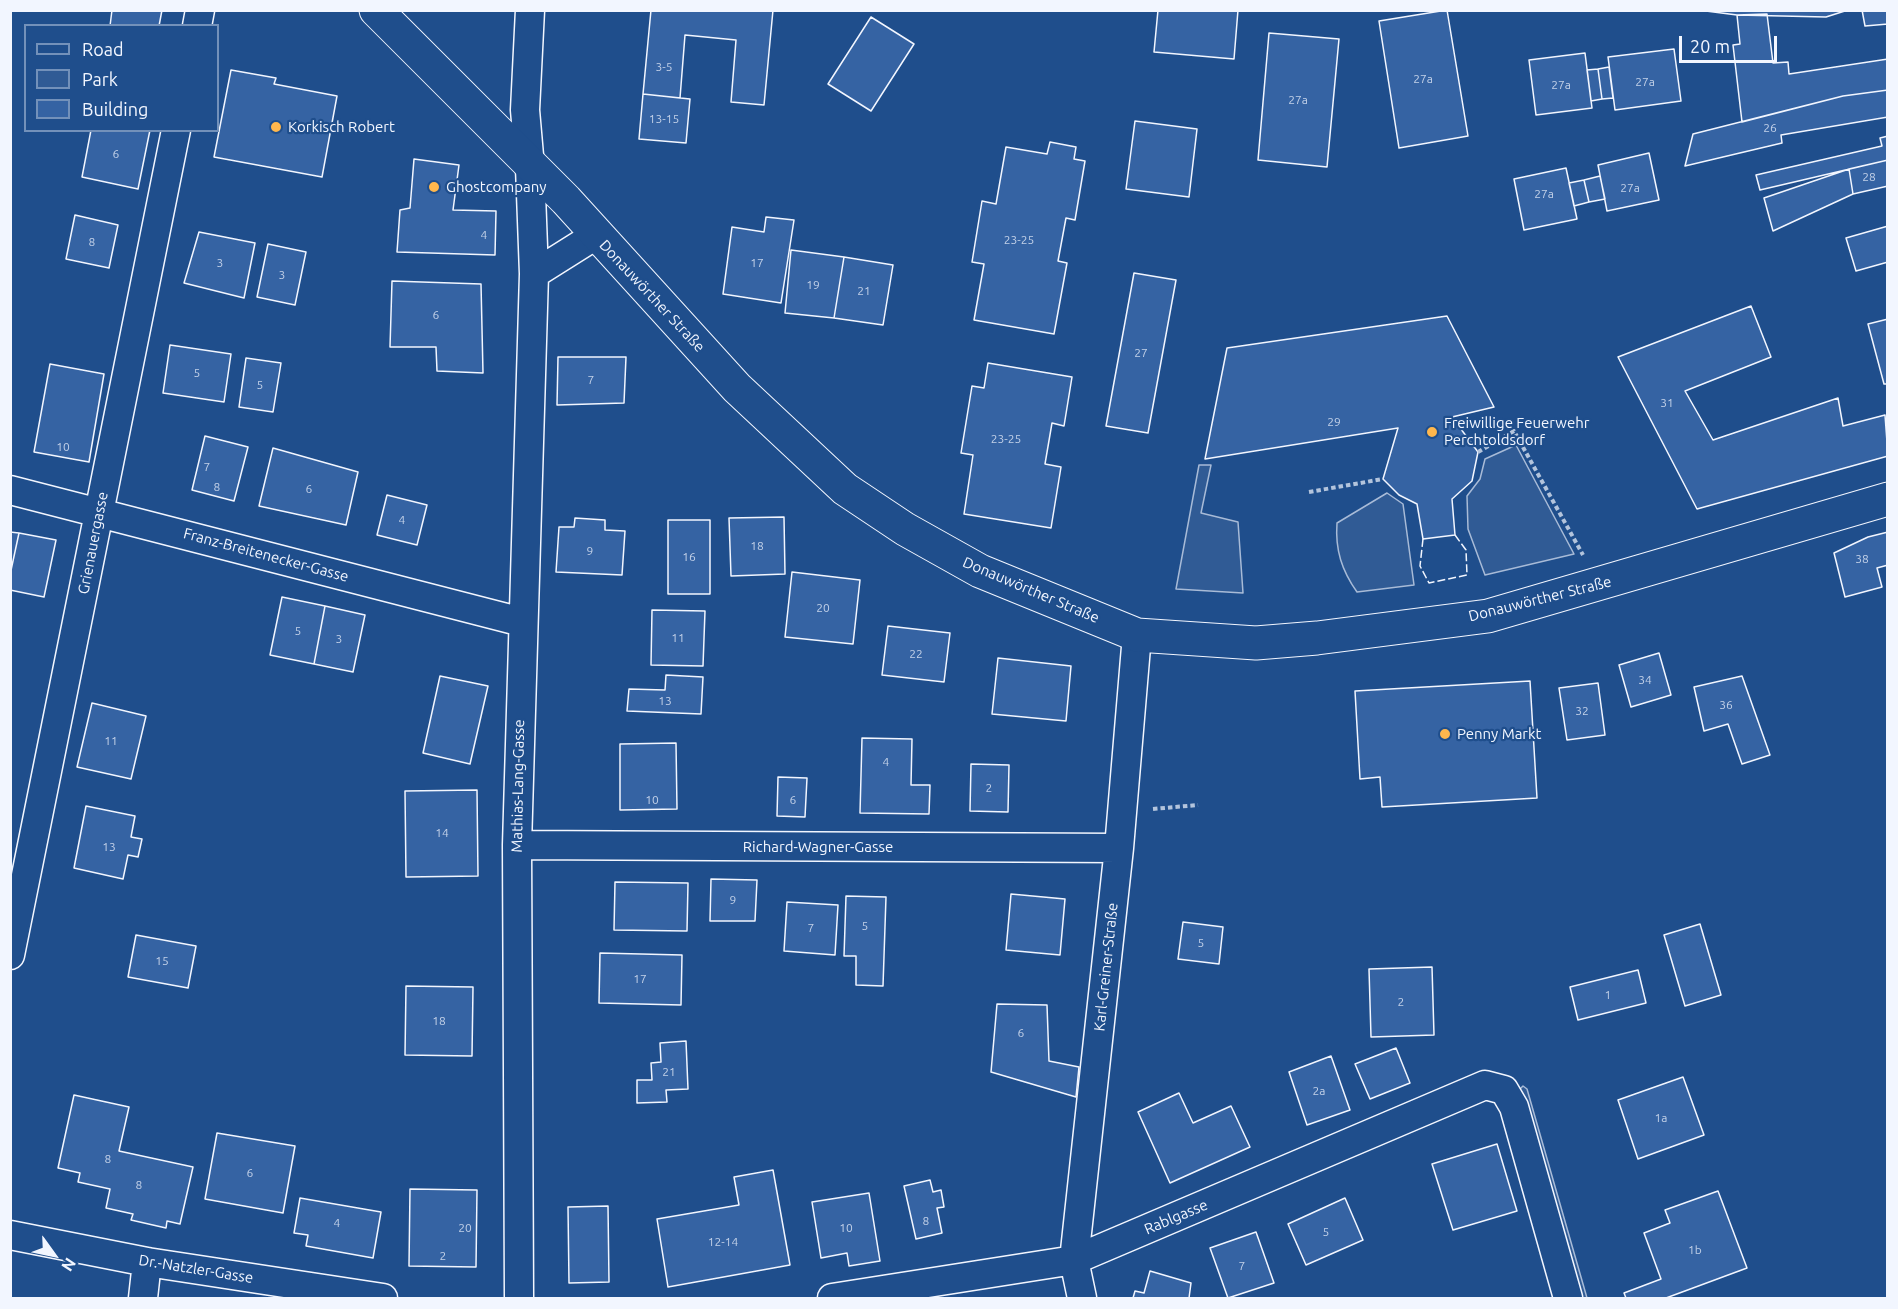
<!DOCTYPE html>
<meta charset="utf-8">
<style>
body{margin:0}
#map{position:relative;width:1898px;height:1309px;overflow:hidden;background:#1f4e8c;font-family:Ubuntu,sans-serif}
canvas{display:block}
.frame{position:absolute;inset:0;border:12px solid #f2f6ff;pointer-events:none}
.legend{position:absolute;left:24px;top:24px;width:195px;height:108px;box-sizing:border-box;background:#1f4e8c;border:2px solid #7391ba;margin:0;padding:8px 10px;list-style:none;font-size:18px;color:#f2f6ff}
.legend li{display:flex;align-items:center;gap:12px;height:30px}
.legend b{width:30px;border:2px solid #7391ba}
.north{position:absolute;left:24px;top:1225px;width:60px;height:60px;-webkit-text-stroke:4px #1f4e8c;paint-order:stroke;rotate:123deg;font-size:16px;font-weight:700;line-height:24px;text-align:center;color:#f2f6ff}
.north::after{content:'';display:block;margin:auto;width:21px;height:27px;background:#f2f6ff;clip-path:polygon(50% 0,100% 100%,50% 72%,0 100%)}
.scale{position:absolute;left:1679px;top:36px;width:98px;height:27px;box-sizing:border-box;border:3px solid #f2f6ff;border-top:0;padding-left:8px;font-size:18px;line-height:21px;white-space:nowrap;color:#f2f6ff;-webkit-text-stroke:4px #1f4e8c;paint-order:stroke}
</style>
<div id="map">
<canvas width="1898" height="1309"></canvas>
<div class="frame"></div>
<ul class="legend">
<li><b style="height:8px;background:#1f4e8c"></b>Road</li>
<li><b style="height:16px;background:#305b95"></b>Park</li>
<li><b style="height:16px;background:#3563a3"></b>Building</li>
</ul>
<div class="north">N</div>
<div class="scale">20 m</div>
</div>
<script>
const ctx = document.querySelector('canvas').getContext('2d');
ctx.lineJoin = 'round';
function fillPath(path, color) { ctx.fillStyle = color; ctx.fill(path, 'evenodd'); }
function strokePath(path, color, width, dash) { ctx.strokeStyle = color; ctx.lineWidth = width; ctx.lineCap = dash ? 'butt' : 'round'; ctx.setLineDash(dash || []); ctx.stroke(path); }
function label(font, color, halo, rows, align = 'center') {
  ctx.font = font + ' Ubuntu,sans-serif'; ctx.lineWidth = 4.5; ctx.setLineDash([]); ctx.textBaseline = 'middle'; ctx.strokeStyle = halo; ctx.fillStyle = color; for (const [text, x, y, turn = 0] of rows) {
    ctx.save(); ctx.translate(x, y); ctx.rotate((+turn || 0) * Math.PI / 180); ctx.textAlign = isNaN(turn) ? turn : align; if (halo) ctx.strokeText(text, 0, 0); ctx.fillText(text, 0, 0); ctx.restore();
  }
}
const green = new Path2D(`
 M1516,445l58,109 -89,21 -17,-46 -1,-33 13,-17 5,-20z
 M1199,465h12l-10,48 37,9 5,71 -67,-4z
 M1387,493l16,11 11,81 -57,7c-15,-21 -22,-42 -20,-69z
 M1523,1086l4,3 60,209h-13l-55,-208z`);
fillPath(green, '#305b95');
strokePath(green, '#a8bbd7', 1.5);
const building = new Path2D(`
 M112,10h50l-3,16h-49z
 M651,10h122l-9,95 -33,-3 5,-62 -51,-5 -5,63 -37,-4z
 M1158,10h80l-4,49 -80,-7z
 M1447,10l21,126 -69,12 -20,-127z
 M1848,10l-22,7 -89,-2 -39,-5z
 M1862,10h26v14l-23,2z
 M1767,14l6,49 15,-1 1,12 99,-15v31l-45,6 -101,26 -9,-77 7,-1 -3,-29z
 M871,17l43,27 -43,67 -43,-27z
 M1269,33l70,6 -12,128 -69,-7z
 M1674,49l7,52 -66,9 -7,-53z
 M1585,53l7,55 -56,7 -7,-55z
 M1609,67l4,31 -11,1 -4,-30z
 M1598,69l4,30 -11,2 -4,-31z
 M231,70l45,8 -2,6 63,12 -15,81 -108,-20z
 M1888,90v27l-107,18 1,8 -97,23 8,-32 150,-38z
 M643,94l47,5 -4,44 -47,-4z
 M1135,121l62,8 -8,68 -63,-8z
 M91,130h59l-12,59 -56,-12z
 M1888,136v24l-128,30 -4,-15 126,-29 -2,-8z
 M1050,142l26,5 -2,12 11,2 -10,59 -9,-2 -8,43 9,2 -13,71 -80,-14 10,-56 -12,-2 10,-61 14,3 10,-57 41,7z
 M1649,153l10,47 -52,11 -9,-46z
 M414,159l45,6 -6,45 43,1 -1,44 -98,-3 3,-42 10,-2z
 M1888,160v26l-35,8 -4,-25z
 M1566,168l11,51 -53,11 -10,-51z
 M1849,169l4,25 -80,37 -9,-33z
 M1600,176l5,23 -16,3 -5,-22z
 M1584,180l5,22 -15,4 -5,-23z
 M75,215l43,10 -9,43 -43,-9z
 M766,217l28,3 -13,83 -58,-9 9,-67 32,5z
 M1888,226v36l-32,9 -10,-33z
 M199,232l56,11 -11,55 -60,-15z
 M268,244l38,8 -11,53 -38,-8z
 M791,250l53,7 -10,61 -49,-5z
 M844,257l49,8 -10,60 -49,-7z
 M1134,273l42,7 -28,153 -42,-7z
 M392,281l89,3 2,89 -46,-2 -1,-24h-46z
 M1751,306l20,51 -86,34 28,49 125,-42 5,28 42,-11 3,41 -191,53 -79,-152z
 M1447,316l47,91 -42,10 26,35 -6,29 -20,18 3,36 -32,4 -6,-35 -18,-9 -16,-16 15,-51 -193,31 22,-111z
 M1888,319v65h-4l-16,-60z
 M170,345l61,9 -7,48 -61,-9z
 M558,357h68l-2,46 -67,2z
 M246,358l35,5 -8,49 -34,-5z
 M988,363l84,14 -8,49 -12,-3 -7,41 16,3 -10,61 -87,-14 9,-59 -12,-2 11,-67 12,2z
 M50,364l54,10 -15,88 -55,-10z
 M205,436l43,11 -14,54 -42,-11z
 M273,448l85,24 -12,53 -87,-19z
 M387,495l40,10 -10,40 -40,-10z
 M784,517l1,57 -54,2 -2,-58z
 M575,518l30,2v10l20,1 -3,44 -66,-3 3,-45h15z
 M668,520h42v74h-42z
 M10,532l9,1 -9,42z
 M1888,532v33l-11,3 5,19 -37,10 -11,-44 34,-16z
 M19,533l37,7 -12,57 -34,-7v-15z
 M792,572l68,8 -7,64 -68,-7z
 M282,597l43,9 -11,58 -44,-9z
 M325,606l40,9 -12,57 -39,-8z
 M652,610l53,1 -2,55 -52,-1z
 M888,626l62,7 -6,49 -62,-7z
 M1659,653l12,42 -40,12 -12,-42z
 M998,658l73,8 -5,55 -74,-7z
 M666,675l37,2 -2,37 -74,-3 2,-22 36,1z
 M440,676l48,10 -18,78 -47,-11z
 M1742,676l28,79 -28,9 -14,-40 -24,7 -10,-44z
 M1530,681l7,117 -155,9 -2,-30 -20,2 -5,-88z
 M1598,683l7,52 -38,5 -8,-52z
 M92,703l54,13 -15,63 -54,-12z
 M862,738l50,1 -1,46h19l-1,29 -69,-1z
 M676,743l1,66 -57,1v-66z
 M971,764l38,1 -1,47 -38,-1z
 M778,777l29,1 -2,39 -28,-1z
 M477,790l1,86 -72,1 -1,-86z
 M86,806l49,10 -4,21 11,2 -4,18 -10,-2 -5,24 -49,-11z
 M711,879l46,1 -2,41h-45z
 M615,882l73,1 -1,48 -73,-1z
 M1011,894l54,5 -5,56 -54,-5z
 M846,896l40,1 -3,89 -27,-1v-29h-12z
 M787,902l51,3 -3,50 -51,-4z
 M1183,922l40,5 -4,37 -41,-5z
 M1700,924l21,71 -36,11 -21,-71z
 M136,935l60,11 -8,42 -60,-11z
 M600,953l82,2 -1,50 -82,-2z
 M1432,967l2,68 -63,2 -2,-68z
 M1638,970l8,33 -68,17 -8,-33z
 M406,986l67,1 -1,69 -67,-1z
 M997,1004l50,1 2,56 30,6 -3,30 -85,-25z
 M686,1041l2,48 -22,1 1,12 -30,1v-23h15l-1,-17 10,-1 -1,-19z
 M1396,1048l14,35 -40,16 -15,-35z
 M1331,1056l19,54 -43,15 -18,-53z
 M1683,1077l21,58 -66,24 -20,-59z
 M1179,1093l14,30 38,-17 19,41 -80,36 -32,-71z
 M74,1095l55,12 -10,44 74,16 -13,57 -13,-3 -1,7 -35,-8 2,-6 -27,-6 4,-19 -32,-7 2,-9 -22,-5z
 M217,1133l78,13 -12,67 -78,-14z
 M1497,1144l20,67 -64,19 -21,-66z
 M773,1170l17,95 -122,22 -11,-68 82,-14 -5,-28z
 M930,1180l3,12 8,-2 3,17 -7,1 5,25 -26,6 -12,-53z
 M410,1189l67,1 -1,77 -67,-1z
 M1718,1191l29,77 -81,30h-40l-2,-5 37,-14 -17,-46 26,-10 -5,-13z
 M869,1193l11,68 -31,5 -2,-13 -26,5 -9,-56z
 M300,1198l81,14 -8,46 -67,-12 2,-11 -14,-2z
 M1345,1198l18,42 -57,25 -18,-41z
 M608,1206l1,76 -40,1 -1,-76z
 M1256,1232l18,51 -46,15 -18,-50z
 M1150,1271l41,12 -2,15h-56l2,-7 9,2z`);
fillPath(building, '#3563a3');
strokePath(building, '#f2f6ff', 1.5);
const minor = new Path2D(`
 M197,26l3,-16
 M534,274l62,-39
 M10,490l512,132
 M517,845l602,3
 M10,955l166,-825
 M10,1235l137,27 236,36
 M143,1298l4,-36
 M519,1298l-2,-453 17,-571 -4,-107 -5,-57 5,-100
 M832,1298l242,-38 411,-175 19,5 10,17 54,191
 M1082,1298l-8,-38 45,-412 18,-213`);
const primary = new Path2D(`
 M376,10l190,190 171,188 108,101 60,40 75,42 157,64 119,8 61,-5 171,-22 400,-117`);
strokePath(minor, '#f2f6ff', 31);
strokePath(primary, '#f2f6ff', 35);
strokePath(new Path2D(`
 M1478,452l36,-21 69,124
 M1309,492l74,-13
 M1153,809l45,-4`), '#b3c4dc', 4, [4.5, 3]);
strokePath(minor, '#1f4e8c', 28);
strokePath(primary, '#1f4e8c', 33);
strokePath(new Path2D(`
 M1423,539l-3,27 9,17 38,-8 -1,-25 -11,-15`), '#f2f6ff', 1.5, [8, 3]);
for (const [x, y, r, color] of [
 [276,127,6,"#ffb74d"],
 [434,187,6,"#ffb74d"],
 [1432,432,6,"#ffb74d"],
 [1445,734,6,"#ffb74d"]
]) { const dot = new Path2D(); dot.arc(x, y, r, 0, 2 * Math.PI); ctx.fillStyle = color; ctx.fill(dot); strokePath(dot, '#1f4e8c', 2); }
label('12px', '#c3d1e8', null, [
 ["3-5",664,67],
 ["27a",1423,79],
 ["27a",1645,82],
 ["27a",1561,85],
 ["27a",1298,100],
 ["13-15",664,119],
 ["26",1770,128],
 ["6",116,154],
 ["28",1869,177],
 ["27a",1630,188],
 ["27a",1544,194],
 ["4",484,235],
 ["23-25",1019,240],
 ["8",92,242],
 ["3",220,263],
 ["17",757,263],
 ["3",282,275],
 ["19",813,285],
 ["21",864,291],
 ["6",436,315],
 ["27",1141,353],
 ["5",197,373],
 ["7",591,380],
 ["5",260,385],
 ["31",1667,403],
 ["29",1334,422],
 ["23-25",1006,439],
 ["10",63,447],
 ["7",207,467],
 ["8",217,487],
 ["6",309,489],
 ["4",402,520],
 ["18",757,546],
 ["9",590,551],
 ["16",689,557],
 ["38",1862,559],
 ["20",823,608],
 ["5",298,631],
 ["11",678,638],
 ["3",339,639],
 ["22",916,654],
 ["34",1645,680],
 ["13",665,701],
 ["36",1726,705],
 ["32",1582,711],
 ["11",111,741],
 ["4",886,762],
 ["2",989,788],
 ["10",652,800],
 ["6",793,800],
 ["14",442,833],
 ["13",109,847],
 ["9",733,900],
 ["5",865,926],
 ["7",811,928],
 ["5",1201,943],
 ["15",162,961],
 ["17",640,979],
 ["1",1608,995],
 ["2",1401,1002],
 ["18",439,1021],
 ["6",1021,1033],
 ["21",669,1072],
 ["2a",1319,1091],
 ["1a",1661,1118],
 ["8",108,1159],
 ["6",250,1173],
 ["8",139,1185],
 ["8",926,1221],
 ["4",337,1223],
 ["20",465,1228],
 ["10",846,1228],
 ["5",1326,1232],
 ["12-14",723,1242],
 ["1b",1695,1250],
 ["2",443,1256],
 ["7",1242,1266]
]);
label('15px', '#f2f6ff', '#1f4e8c', [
 ["Korkisch Robert",288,127],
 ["Ghostcompany",446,187],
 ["Freiwillige Feuerwehr",1444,423],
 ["Perchtoldsdorf",1444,440],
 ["Penny Markt",1457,734]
], 'left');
label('15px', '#f2f6ff', '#1f4e8c', [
 ["Donauwörther Straße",652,296,47],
 ["Grienauergasse",93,543,-79],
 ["Franz-Breitenecker-Gasse",266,555,15],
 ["Donauwörther Straße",1031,590,23],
 ["Donauwörther Straße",1540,599,-14],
 ["Mathias-Lang-Gasse",518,786,-89],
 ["Richard-Wagner-Gasse",818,847],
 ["Karl-Greiner-Straße",1106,967,-84],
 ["Rablgasse",1176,1217,-23],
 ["Dr.-Natzler-Gasse",196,1269,9]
]);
</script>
